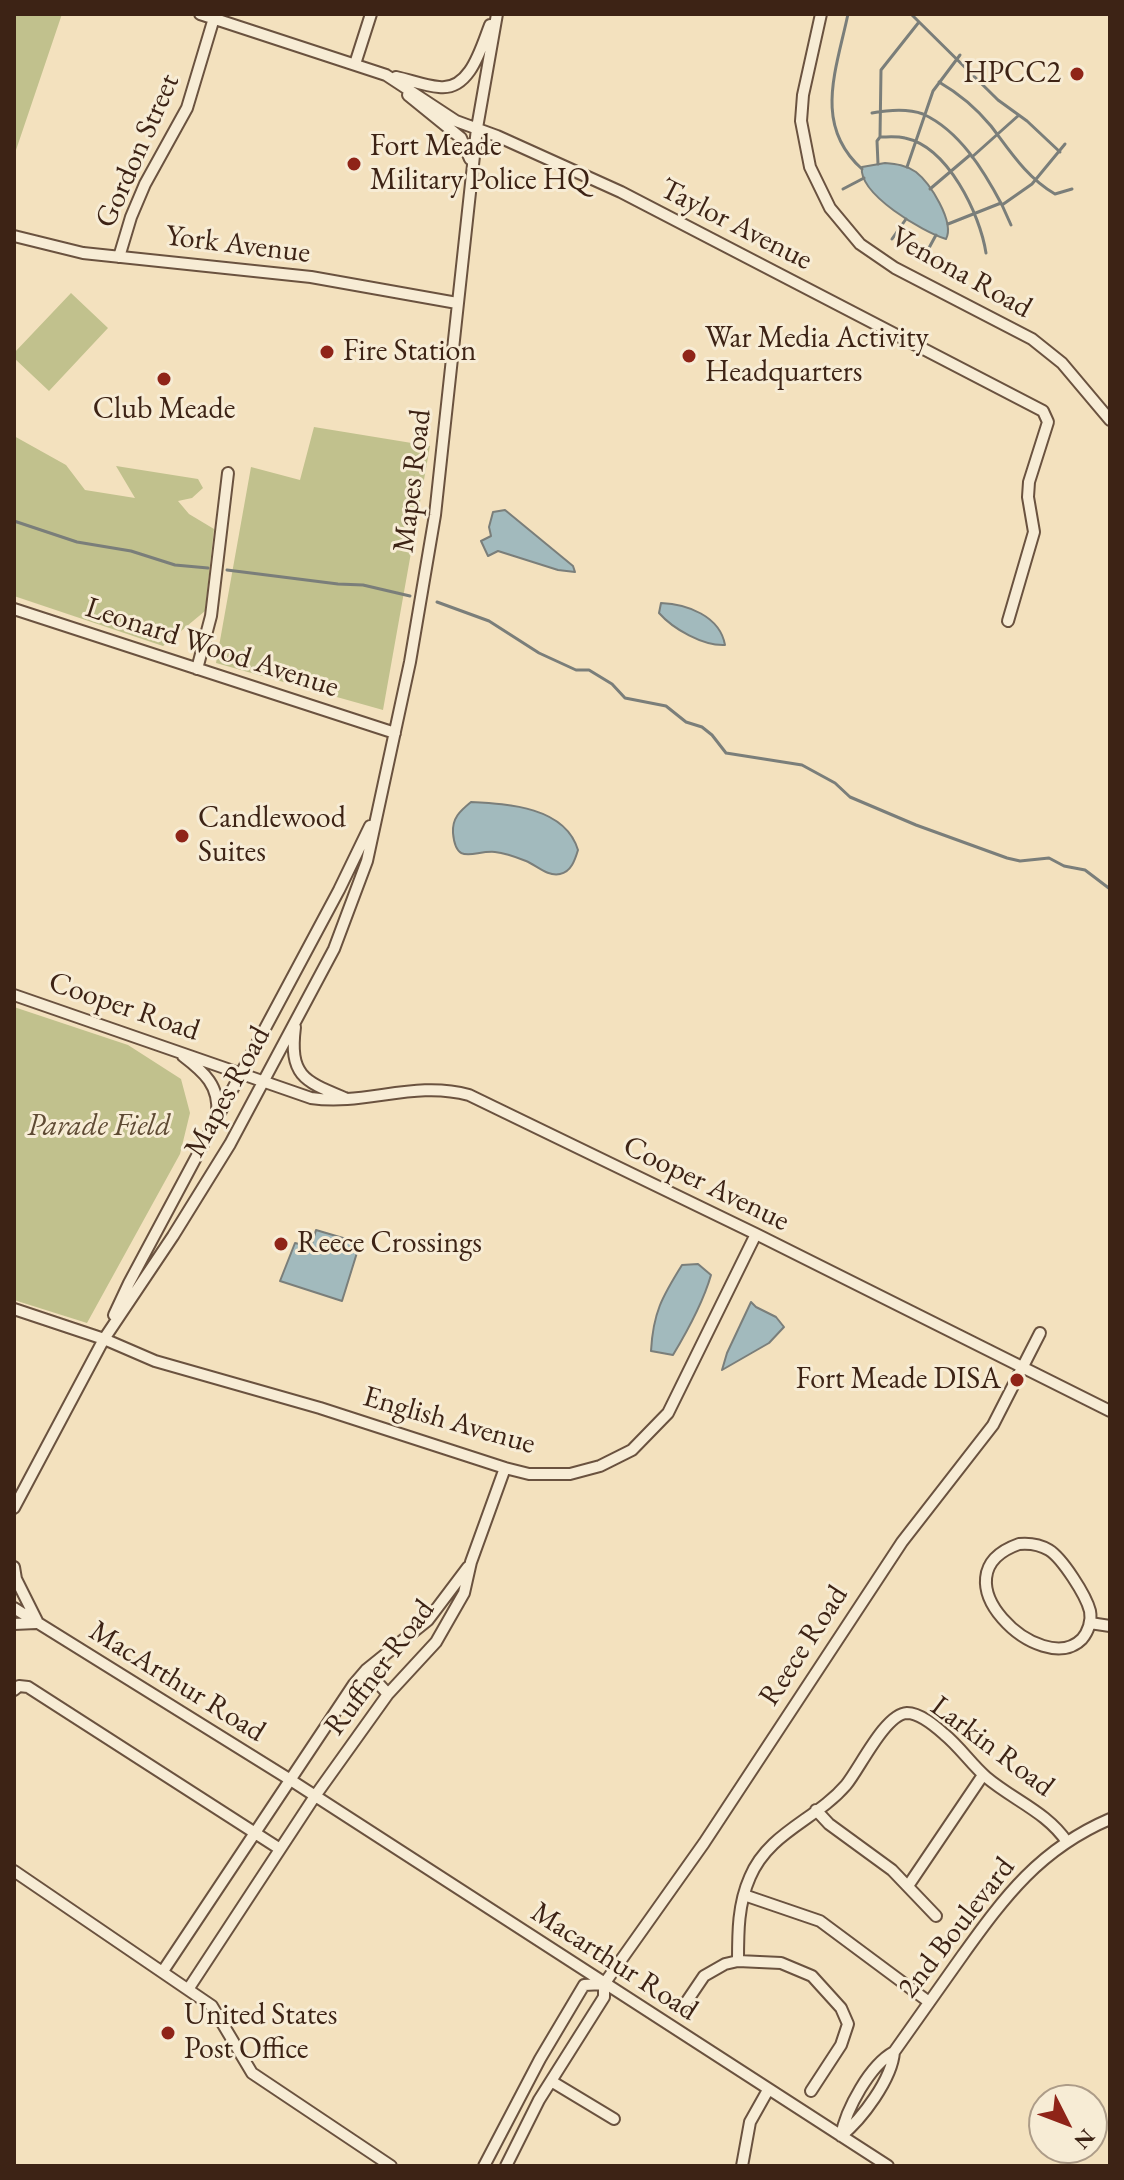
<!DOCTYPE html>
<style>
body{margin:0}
#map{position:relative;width:1124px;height:2180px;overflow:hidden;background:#f3e1be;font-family:"EB Garamond",serif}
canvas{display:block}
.frame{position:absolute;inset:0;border:16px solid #3d2315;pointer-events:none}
.north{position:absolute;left:1028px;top:2084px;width:80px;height:80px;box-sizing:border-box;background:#f7ecd5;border:2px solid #ad9c88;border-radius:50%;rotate:132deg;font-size:22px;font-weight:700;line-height:32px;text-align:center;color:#3d2315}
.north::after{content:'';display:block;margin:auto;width:28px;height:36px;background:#8f2418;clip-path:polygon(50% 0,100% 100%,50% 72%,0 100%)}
</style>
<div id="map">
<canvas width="1124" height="2180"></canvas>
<div class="frame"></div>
<div class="north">N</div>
</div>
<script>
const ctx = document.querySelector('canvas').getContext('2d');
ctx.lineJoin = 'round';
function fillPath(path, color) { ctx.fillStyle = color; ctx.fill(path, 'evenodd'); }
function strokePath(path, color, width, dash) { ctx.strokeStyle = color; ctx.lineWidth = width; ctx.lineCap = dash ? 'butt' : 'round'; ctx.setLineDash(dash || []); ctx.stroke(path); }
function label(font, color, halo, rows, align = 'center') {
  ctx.font = font + ' "EB Garamond",serif'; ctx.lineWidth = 6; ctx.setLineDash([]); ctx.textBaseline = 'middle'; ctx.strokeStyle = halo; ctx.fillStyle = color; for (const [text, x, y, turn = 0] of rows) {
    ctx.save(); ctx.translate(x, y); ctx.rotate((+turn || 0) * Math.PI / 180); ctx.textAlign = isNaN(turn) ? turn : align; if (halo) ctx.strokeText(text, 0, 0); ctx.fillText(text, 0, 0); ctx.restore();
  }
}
fillPath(new Path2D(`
 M14,14h48l-48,142z
 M71,293l37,35 -59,63 -35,-33v-5z
 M314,427l116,19 -47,264 -167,-47 35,-196 49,13z
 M14,436l52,29 19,25 50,8 -19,-32 82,13 5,9 -11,10 -14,3 11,13 25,15 -9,82 -42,35 -149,-50z
 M14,1007l114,38 53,34 9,34 -10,41 -93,169 -73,-23z`), '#c1c18d');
const water = new Path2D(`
 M885,163c11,1 21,2 31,9 14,11 39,50 30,67 -23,-7 -88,-45 -84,-72z
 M505,510l68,56 2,6 -17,-2 -60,-19 -10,5 -7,-15 10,-5 -2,-9 4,-15z
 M661,603c26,1 59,13 64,42 -22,1 -52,-16 -66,-32z
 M471,802c38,2 94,5 107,48 -3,10 -7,22 -18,24 -12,3 -24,-9 -34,-13 -10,-4 -20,-8 -31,-9 -21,-2 -39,15 -42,-19 -1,-15 7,-22 18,-31z
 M316,1230l44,13 -18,58 -62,-20 15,-38 16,4z
 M698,1264l13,11c-8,28 -23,55 -38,80l-22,-4c2,-38 11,-54 31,-86z
 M751,1302l5,5 20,10 8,10 -15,16 -47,27 5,-17z`);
fillPath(water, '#a2babd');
strokePath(water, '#7a7e7a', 2);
strokePath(new Path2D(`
 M848,14c-12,57 -35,111 14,155
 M911,14l87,86 29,21 33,31
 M939,82c19,11 38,27 52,44 19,25 36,52 64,68l17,-5
 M872,113c16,-3 35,-5 51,1 37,17 61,57 79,91
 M880,137l1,-67 38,-48
 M972,157l47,-42
 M878,164l-1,-23 3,-4c8,0 17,-1 25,1 43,9 75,76 81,115
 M907,167l26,-76 27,-36
 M843,189l21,-11
 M930,189l40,-34
 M948,224l53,-21
 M1011,225l-9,-20 30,-21 33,-40
 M892,239l14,-20
 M923,259l13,-24
 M14,521l63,21 54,9 44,14 33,3
 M227,570l111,14 25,1 47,11
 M437,602l52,19 50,32 37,17h13l23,14 13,14 41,8 20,16 16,5 10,8 14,18 76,12 33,18 15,14 66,28 91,33 13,3 29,-3 15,8 21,4 25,19`), '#7a7e7a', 3);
const minor = new Path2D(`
 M200,14l186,61 70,46 41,15 124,56 422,219 5,11 -19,60 -1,15 6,35 -26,89
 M821,14l-18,81 -2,26 9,46 20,41 30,36 35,24 137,71 30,24 48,57
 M355,64l16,-50
 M396,77c14,3 29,9 43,10 31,4 42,-39 51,-62
 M408,95l53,43 9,21
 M14,236l69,17 228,24 146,26
 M119,257l12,-40 14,-33 42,-76 27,-90
 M14,609l381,124
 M197,669l14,-53 17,-143
 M14,995l297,103c54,8 103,-18 158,-3l287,139 354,177
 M295,1027c-6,49 9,54 50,71
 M183,1056c21,16 37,30 34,58
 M14,1309l90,30 51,22 165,47 185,60 24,6h41l30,-8 32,-16 36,-37 88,-179
 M114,1315l15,-32 210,-393 31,-64
 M104,1339l69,-103 57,-92 104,-195 33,-88 43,-199 25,-147 42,-387 20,-114
 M14,1508l91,-171
 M1019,1544c11,-1 20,0 30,6 13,8 37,45 41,61 2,10 -2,21 -8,28 -40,41 -151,-64 -63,-95z
 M14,1567l2,12 21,42
 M14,1608l275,171 599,387
 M1090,1623l20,3
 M14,1624l22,-1
 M366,1670l22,24
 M14,1690l5,-4 9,1 252,162
 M816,1810l13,14 63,46 44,46
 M14,1871l198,135 40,67 139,93
 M908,1886l75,-111
 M744,1895l76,26 109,81
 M738,1961c0,-29 0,-57 12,-84 19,-45 66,-57 96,-92 14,-17 39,-71 61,-72 13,0 28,13 37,21 16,13 27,30 42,43 27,23 61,35 81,65
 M163,1971l191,-287 12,-14 62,-50 40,-53
 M189,1988l126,-192 73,-102 48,-52 28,-49 7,-31 34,-94
 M683,2007l21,-31 21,-12 13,-3 43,2 31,13 29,32 7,16 -7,21 -30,46
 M551,2081l63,38
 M841,2136c5,-27 29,-71 53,-84 23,-32 45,-64 68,-96 43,-60 78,-107 148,-137
 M841,2136c21,-17 51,-57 53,-84
 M484,2166l56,-107 44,-74 20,-1
 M506,2166l33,-66 65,-103v-13l100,-141 198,-301 91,-117 47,-92
 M742,2166l8,-44 18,-32`);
strokePath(minor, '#6a523f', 14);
strokePath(minor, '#f7ecd5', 10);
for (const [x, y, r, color] of [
 [1077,74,8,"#8f2418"],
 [354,164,8,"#8f2418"],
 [327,352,8,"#8f2418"],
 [689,356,8,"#8f2418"],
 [164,379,8,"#8f2418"],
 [182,836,8,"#8f2418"],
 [281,1244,8,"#8f2418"],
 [1017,1380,8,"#8f2418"],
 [168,2033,8,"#8f2418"]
]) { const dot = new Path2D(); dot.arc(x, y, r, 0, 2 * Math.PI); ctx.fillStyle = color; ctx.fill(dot); strokePath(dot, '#f7ecd5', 3); }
label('30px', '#3d2315', '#f7ecd5', [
 ["HPCC2",1061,74,"right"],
 ["Fort Meade",370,147],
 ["Military Police HQ",370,181],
 ["War Media Activity",705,339],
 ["Headquarters",705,373],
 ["Fire Station",343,352],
 ["Club Meade",164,410,"center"],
 ["Candlewood",198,819],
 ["Suites",198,853],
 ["Reece Crossings",297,1244],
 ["Fort Meade DISA",1001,1380,"right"],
 ["United States",184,2016],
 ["Post Office",184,2050]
], 'left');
label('30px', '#3d2315', '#f7ecd5', [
 ["Gordon Street",138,151,-66],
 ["Taylor Avenue",736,225,27],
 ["York Avenue",238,245,7],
 ["Venona Road",961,273,29],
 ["Mapes Road",413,481,-83],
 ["Leonard Wood Avenue",212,648,18],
 ["Cooper Road",124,1007,19],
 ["Mapes Road",228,1092,-61],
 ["Cooper Avenue",706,1184,26],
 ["English Avenue",449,1421,16],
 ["Reece Road",804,1646,-57],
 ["Ruffner Road",380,1668,-53],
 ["MacArthur Road",177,1682,32],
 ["Larkin Road",992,1747,37],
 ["2nd Boulevard",957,1928,-52],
 ["Macarthur Road",614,1962,33]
]);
label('italic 30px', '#5e4a33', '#f7ecd5', [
 ["Parade Field",99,1127]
]);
</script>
